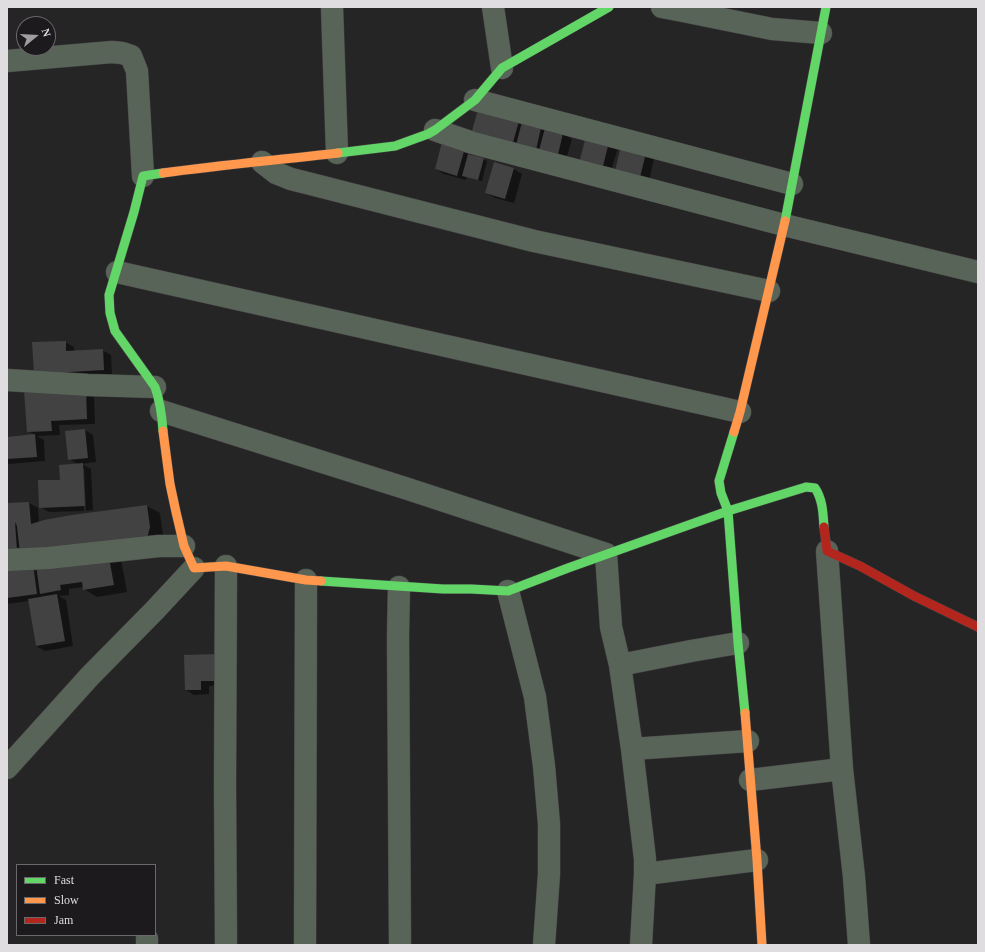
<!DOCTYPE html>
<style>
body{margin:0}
#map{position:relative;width:985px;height:952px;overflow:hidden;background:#262526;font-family:"Times New Roman",serif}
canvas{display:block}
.frame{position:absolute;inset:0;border:8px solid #dfdde0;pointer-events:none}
.legend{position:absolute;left:16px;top:864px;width:140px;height:72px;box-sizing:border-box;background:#1d1a1e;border:1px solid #6b686c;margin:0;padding:5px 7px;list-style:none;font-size:12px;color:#dfdde0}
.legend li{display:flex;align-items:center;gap:8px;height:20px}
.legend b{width:20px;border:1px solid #6b686c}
.north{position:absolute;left:16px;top:16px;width:40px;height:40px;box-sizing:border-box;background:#1d1a1e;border:1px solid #6b686c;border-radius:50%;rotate:72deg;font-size:11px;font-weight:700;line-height:16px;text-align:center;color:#dfdde0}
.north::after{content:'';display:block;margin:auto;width:14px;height:18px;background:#9e9d9f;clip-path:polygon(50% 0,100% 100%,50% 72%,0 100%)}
</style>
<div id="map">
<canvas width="985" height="952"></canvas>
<div class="frame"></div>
<ul class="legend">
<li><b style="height:5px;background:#63d668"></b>Fast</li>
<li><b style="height:5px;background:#ff974d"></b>Slow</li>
<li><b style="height:5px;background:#b3261e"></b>Jam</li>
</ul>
<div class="north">N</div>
</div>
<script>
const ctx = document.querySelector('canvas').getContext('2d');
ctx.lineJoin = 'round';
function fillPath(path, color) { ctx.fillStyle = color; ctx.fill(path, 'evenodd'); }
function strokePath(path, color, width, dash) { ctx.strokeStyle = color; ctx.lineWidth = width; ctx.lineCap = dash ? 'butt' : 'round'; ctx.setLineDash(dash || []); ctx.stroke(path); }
fillPath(new Path2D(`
 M478,111l85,23 9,5 -7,24 -44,-13z
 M587,137l31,11 -8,26 -22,-6z
 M443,143l30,11v2l10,3 4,2 -5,20 -15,-4 -1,3 -22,-6 -8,-5z
 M645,154l9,5 -6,26 -24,-6z
 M495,163l19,6 8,5 -8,29 -19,-5 -9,-5z
 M65,342l9,5v5l28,-2 9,5 1,20 -69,3z
 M85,391l9,5 1,28 -36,1 1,10 -23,1 7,4 1,21 -36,3 -2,-1v-25l28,-3 -7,-4z
 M85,430l8,5 3,27 -14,2 9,5 2,41 -7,1 -2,-43h-2l2,43 -35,1 -9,-5 21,-26 18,-16 -10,-6z
 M29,503l9,5 1,15 108,-17 13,7 3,22 -6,18 -36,6 6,33 -30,5 -13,-8v-2l-15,2v6l-10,1 7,4 7,46 -28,5 -9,-5 -7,-45 -22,3v-100z
 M185,656l42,29 -18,1v8l-15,1 -8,-5z`), '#0007');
fillPath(new Path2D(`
 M478,109l41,12 -7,25 -41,-11z
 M523,118l19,5 -6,27 -20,-5z
 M545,128l18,5 -6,26 -19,-5z
 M586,136l23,6 -7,28 -23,-7z
 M442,142l23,6 -8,28 -22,-7z
 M621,146l25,7 -7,28 -25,-6z
 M468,154l16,4 -6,22 -16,-4z
 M494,162l20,6 -9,31 -20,-6z
 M66,341v10l37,-2 1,21 -70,4 -2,-32z
 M24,390h62l1,29 -36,2 1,10 -25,1z
 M85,429l3,29 -20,2 -3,-29z
 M35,434l2,23 -30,2v-22z
 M83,463l2,43 -46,2 -1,-28h22l-1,-15z
 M29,502l2,22 13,-4 28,-5 75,-10 3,22 -5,19 -37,6 6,33 -31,5 -1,-8 -22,3 1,5 -21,4 -4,-29 -16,-12 -3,-27 -2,-4 2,29h-10v-48z
 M33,564l4,30 -30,4v-32z
 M57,594l8,47 -29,5 -8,-47z
 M218,654v27h-17v9h-16l-1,-35z`), '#434243');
const street = new Path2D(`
 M332,7l5,146
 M493,7l9,61
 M662,7l21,4 89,18 49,4
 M7,61l105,-9 10,1 9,3 6,15 6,105
 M475,100l317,84
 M435,130l38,13 311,82 194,47
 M262,162l14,11 15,6 16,4 227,58 235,50
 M117,272l623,140
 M7,380l81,5 67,2
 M161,411l247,78 198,65 5,73 9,38 12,84 13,110v15l-4,71
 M827,551l15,218 12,108 5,68
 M7,560l41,-2 111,-12h25
 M226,566l-1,220 1,159
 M399,587l-1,50 2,308
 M508,591l27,106 9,69 5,58v50l-5,71
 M620,665l71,-14 47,-8
 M632,749l116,-8
 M7,768l83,-92 65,-66 39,-42
 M750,780l92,-11
 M645,874l112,-14
 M147,939v6
 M305,945l1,-365`);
const fast = new Path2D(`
 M338,153l57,-7 33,-12 7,-4 40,-30 27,-32 107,-61
 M163,173l-20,3 -9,36 -25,83 1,18 5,18 40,56c5,14 7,29 8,44
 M785,221l41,-214
 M734,432l-15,49 2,12 7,18 10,132 7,70
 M321,581l122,8h28l37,2 60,-23 160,-57 78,-24 9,1c8,12 8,26 9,39`);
const slow = new Path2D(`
 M163,173c58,-8 116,-13 175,-20
 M163,431l7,53 6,28 8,34 10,22 32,-2 80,14 15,1
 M734,432l6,-20 45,-191
 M745,713l12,147 5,85`);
const jam = new Path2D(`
 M824,527l3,24 33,15 54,30 64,31`);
strokePath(street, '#444244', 23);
strokePath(fast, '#444244', 10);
strokePath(slow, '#444244', 10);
strokePath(jam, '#444244', 10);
strokePath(street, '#596459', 22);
strokePath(fast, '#63d668', 9);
strokePath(slow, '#ff974d', 9);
strokePath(jam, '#b3261e', 9);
</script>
